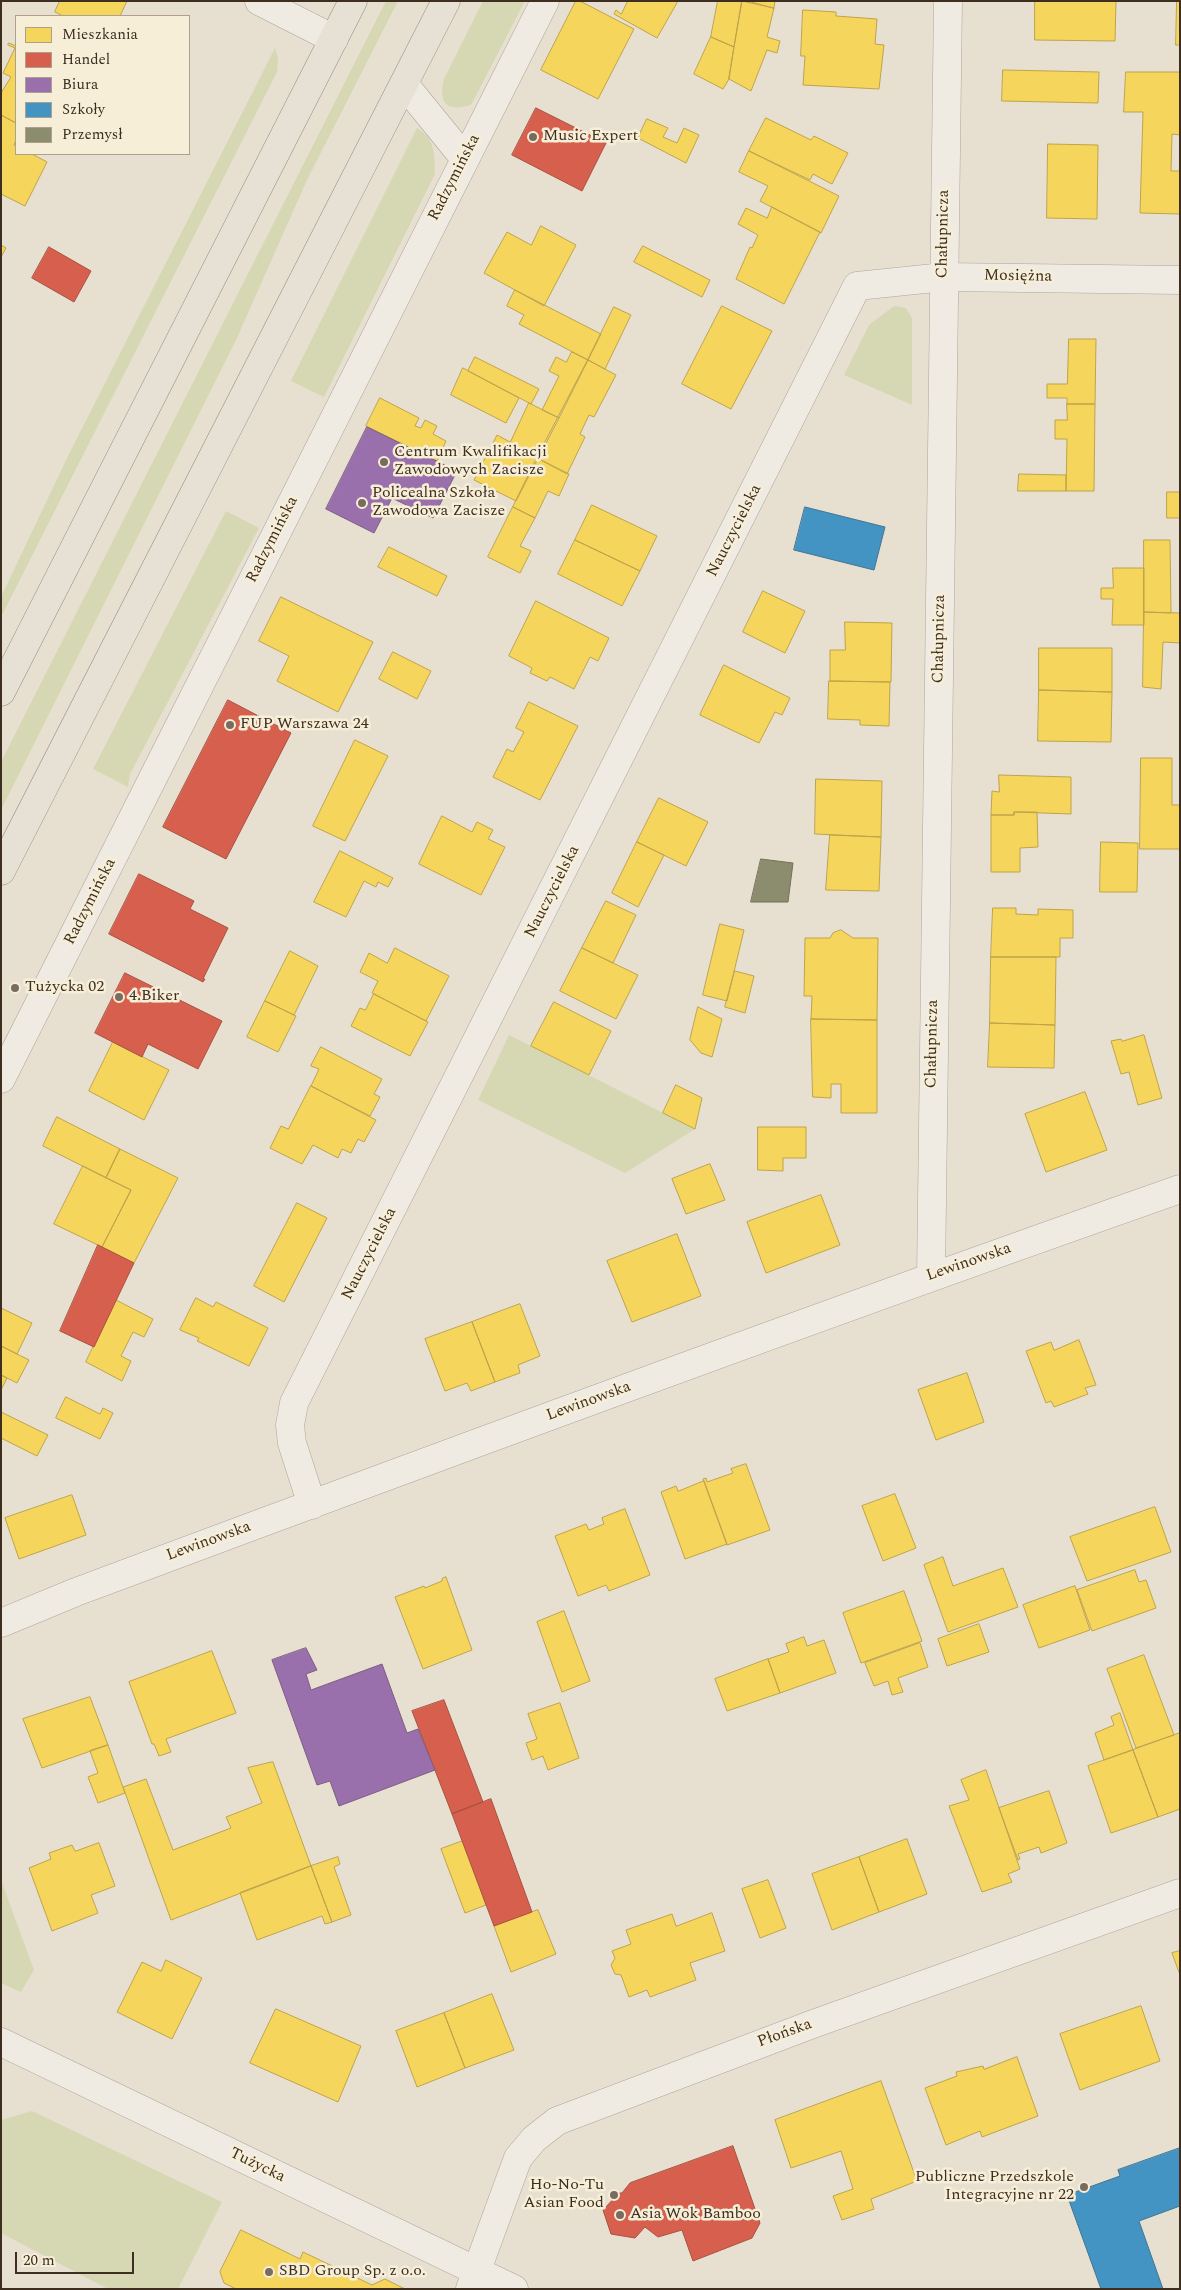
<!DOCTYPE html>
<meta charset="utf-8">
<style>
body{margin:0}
#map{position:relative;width:1181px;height:2290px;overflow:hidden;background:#e7e0d1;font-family:Spectral,serif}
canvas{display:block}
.frame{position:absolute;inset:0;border:2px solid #3d2e20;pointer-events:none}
.legend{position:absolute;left:15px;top:15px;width:175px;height:140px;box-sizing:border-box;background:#f7eed8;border:1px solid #ada18e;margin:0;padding:6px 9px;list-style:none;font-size:15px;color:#3d2e20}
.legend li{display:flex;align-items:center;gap:10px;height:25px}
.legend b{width:25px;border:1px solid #ada18e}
.scale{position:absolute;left:15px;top:2252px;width:119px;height:22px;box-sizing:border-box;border:2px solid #3d2e20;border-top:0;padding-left:6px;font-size:15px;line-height:18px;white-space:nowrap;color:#3d2e20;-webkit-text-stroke:4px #f7eed8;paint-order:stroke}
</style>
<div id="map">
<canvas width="1181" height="2290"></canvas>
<div class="frame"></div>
<ul class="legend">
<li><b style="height:14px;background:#f6d55c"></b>Mieszkania</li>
<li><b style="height:14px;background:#d6604d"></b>Handel</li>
<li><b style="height:14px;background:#9970ab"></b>Biura</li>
<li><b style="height:14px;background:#4393c3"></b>Szkoły</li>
<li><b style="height:14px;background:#8c8c6e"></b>Przemysł</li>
</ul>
<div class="scale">20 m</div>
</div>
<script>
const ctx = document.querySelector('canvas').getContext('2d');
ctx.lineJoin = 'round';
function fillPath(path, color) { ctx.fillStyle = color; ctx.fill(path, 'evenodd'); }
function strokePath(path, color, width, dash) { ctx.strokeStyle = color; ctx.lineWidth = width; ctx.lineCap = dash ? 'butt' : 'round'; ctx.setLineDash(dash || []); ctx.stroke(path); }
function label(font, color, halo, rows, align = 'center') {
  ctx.font = font + ' Spectral,serif'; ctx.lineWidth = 5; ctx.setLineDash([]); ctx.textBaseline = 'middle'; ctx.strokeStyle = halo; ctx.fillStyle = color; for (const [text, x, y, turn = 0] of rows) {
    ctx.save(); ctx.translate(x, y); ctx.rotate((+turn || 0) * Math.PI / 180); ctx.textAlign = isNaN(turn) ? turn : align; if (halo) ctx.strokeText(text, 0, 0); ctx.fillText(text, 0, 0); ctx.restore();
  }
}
fillPath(new Path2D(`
 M386,1h12l-91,179 -71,160 -235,470v-48z
 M483,1h42l-54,104c-24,7 -33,-1 -27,-26z
 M275,48l3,10 -1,14 -276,545v-20l68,-143z
 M417,128c19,12 17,25 18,46l-111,223 -33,-16z
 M894,306l12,2 6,10v87l-68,-30 25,-50z
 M226,511l33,17 -129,246 -2,13 -35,-18z
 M509,1035l22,11 164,83 -70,44 -147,-73z
 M1,1880l33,90 -13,22 -20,-9z
 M32,2111l190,91 -44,87h-70l-107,-56v-113z`), '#d6d7b3');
const homes = new Path2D(`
 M60,1h67l-7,15h-57l-8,-4z
 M576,1h4l54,28 -36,70 -57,-29z
 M628,1h50l-21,37 -43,-24 2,-4 5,4z
 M718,1h24l-8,46 -23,-10z
 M742,1l32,7 -7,29 13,4 -3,12 -10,-3 -16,41 -22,-12z
 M748,1h27l-1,7z
 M1035,1h81l-1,40 -80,-1z
 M1177,1h3v44h-4z
 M803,10l33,2v4l41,3 -2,25 9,1 -5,44 -76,-4 2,-29h-4z
 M711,37l23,10 -5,32 -6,10 -29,-15z
 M9,43l7,3v77l-15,-8v-22l10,-16 -8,-4 12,-25 -7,-3z
 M1003,70l96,2 -1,31 -96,-2z
 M1126,72h54v63l-8,-1 -1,37h9v43l-40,-1 3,-101h-19z
 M1,115l15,8v17l-2,5 2,1v8h16l15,8 -22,44 -24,-12z
 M766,118l45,22 3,-4 34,17 -16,31 -19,-10 -3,6 -61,-29z
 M647,119l21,9 -5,9 14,6 7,-15 15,7 -13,28 -48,-25z
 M1048,144l50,1 -1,74 -50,-1z
 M749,151l90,45 -18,37 -61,-32 8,-15 -29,-14z
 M772,207l48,25 -36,72 -48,-25 14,-32 2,1 6,-13 -20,-11 8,-16 21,10z
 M541,226l35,19 -32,61 -60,-33 23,-41 24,13z
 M1,245l5,3 -5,9z
 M643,246l67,34 -8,17 -68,-35z
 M515,290l86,44 -13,26 -69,-36 5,-9 -17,-9z
 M722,306l50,25 -41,78 -49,-25z
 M614,307l17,8 -26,54 -17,-9z
 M1069,339h27l-1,65h-28v-6h-20v-14h20z
 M572,352l16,8 -29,58 -17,-8 17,-34 -10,-5 7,-14 10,5z
 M475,357l64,32 -8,15 -63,-33z
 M588,360l28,15 -22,42 -5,-2 -9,19 5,3 -18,37 -30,-16z
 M463,368l56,30 -13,25 -55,-28z
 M380,398l39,20 -4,8 6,2 4,-8 12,6 -4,8 13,7 -9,20 -71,-35z
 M529,403l30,15 -43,83 -42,-21 23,-45 13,7z
 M1067,404h28l-1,87h-28l1,-52h-12v-19h12z
 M537,458l32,16 -10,22 -11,-5 -13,27 -22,-11z
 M1019,474l47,1v16h-48z
 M1167,492h13v26h-13z
 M592,505l65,31 -17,35 -65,-31z
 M513,507l22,11 -15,28 11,5 -11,22 -32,-16z
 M575,540l65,31 -18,35 -64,-32z
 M1144,540h26l1,73 -27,-1z
 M389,547l58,29 -10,20 -59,-29z
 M1113,568h31v57h-32l1,-26h-12v-11h12z
 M763,591l42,20 -20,42 -42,-21z
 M281,597l92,45 -35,70 -61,-31 12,-25 -30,-15z
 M536,601l73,37 -11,23 -8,-4 -16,32 -24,-12 -3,4 -17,-8 2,-5 -23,-12z
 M1144,612l36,1v30l-17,-1 -2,47 -18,-2z
 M845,622l47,1 -1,59 -61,-1v-31h15z
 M1039,648h73v44l-73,-2z
 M393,652l38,19 -14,28 -38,-20z
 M724,665l66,33 -8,17 -7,-3 -16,31 -59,-28z
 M829,681l61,1 -1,44 -29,-1v-5l-32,-1z
 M1039,690l73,2 -1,50 -73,-1z
 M529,702l49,24 -38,74 -47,-23 14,-28 6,3 11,-20 -8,-4z
 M355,740l33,16 -43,85 -32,-15z
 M1141,758h31v47h8v44h-40z
 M999,775l72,2v37l-57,-2v3h-23l1,-24 7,1z
 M816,779l66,2 -1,56 -66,-3z
 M659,798l49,24 -22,44 -49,-24z
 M1014,812h23l1,35 -18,1v24h-29v-57h23z
 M442,816l30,16 5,-10 16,8 -5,9 17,8 -24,48 -62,-31z
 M830,835l51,2 -2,54 -53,-1z
 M637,842l27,13 -26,52 -26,-14z
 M1101,842l37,1 -1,49h-37z
 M340,851l53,27 -5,9 -10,-5 -2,5 -12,-6 -18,36 -32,-15z
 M606,901l30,14 -23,48 -31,-15z
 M993,908h23v6l22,1v-6l35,1v28h-13v19h-69z
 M720,924l24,6 -17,71 -24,-6z
 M841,930l12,8h25l-1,82 -66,-1 1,-23h-8l1,-58h25l3,-5z
 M395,948l54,28 -23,45 -54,-28 6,-12 -18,-9 9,-19 18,10z
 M582,948l56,27 -22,44 -56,-28z
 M290,951l28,15 -24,49 -29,-14z
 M991,957h65l-1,68 -65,-2z
 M735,971l19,5 -9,37 -20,-6z
 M374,994l54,28 -18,34 -59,-30 9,-18 5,2z
 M265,1001l31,15 -18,36 -31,-15z
 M554,1002l57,29 -22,44 -58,-29z
 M698,1007l24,12 -10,38 -11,-4 -11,-13z
 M811,1019l66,1v93h-36v-29h-10v14l-18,-1z
 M990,1023l65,2 -1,43 -66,-1z
 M1144,1035l18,63 -24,7 -9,-33 -8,2 -10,-33 10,-2 1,2z
 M113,1042l56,28 -25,50 -55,-29z
 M321,1047l61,32 -8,15 6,3 -10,19 -59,-30 8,-17 -8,-3z
 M676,1085l26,13 -7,31 -32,-16z
 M311,1086l65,34 -12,22 -6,-3 -7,14 -9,-4 -4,9 -25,-13 -11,19 -32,-16 11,-22 7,3z
 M1085,1092l22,58 -61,22 -21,-58z
 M57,1117l63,32 -14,29 -63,-32z
 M758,1127h48v31h-23v13l-25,-1z
 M120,1149l58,29 -44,85 -32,-16 29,-57 -25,-12z
 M710,1164l15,36 -39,14 -14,-35z
 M83,1166l48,24 -29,57 -48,-23z
 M821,1195l19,50 -74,28 -19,-51z
 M297,1203l30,15 -43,84 -30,-16z
 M677,1234l24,62 -69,26 -25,-61z
 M196,1298l17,9 3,-5 52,26 -19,38 -52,-25 2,-3 -19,-8z
 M116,1300l37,19 -9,18 -11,-5 -12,24 10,5 -9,20 -36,-19z
 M520,1304l20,52 -22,9 2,8 -25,9 -23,-60z
 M1,1308l31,15 -15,31 -16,-8z
 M472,1322l23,60 -24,9 -4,-8 -22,8 -20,-52z
 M1079,1340l17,45 -11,3 3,6 -34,13 -3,-6 -5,2 -20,-52 25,-9 3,8z
 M1,1346l28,14 -12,23 -16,-8z
 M967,1373l17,49 -48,18 -18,-50z
 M1,1375l6,3 -6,12z
 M66,1397l34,17 3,-6 10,5 -13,26 -44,-21z
 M1,1412l47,23 -11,21 -36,-18z
 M746,1464l24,66 -43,15 -24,-66 3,-1 1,4 26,-9 -2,-4z
 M704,1481l23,63 -42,15 -24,-67 15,-6 2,5z
 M895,1494l21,54 -33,13 -21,-55z
 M72,1495l14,40 -67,24 -14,-41z
 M1155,1507l16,45 -84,29 -17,-44z
 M625,1509l25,66 -41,16 -3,-6 -28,11 -23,-60 31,-12 3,6 15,-6 -2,-6z
 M943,1557l10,29 50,-18 15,39 -70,25 -24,-67z
 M1135,1570l4,12 7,-2 10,28 -64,23 -15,-41z
 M446,1577l26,73 -49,19 -28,-72 29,-11 1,2 17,-7v-2z
 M1075,1586l15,44 -51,18 -16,-43z
 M904,1591l18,50 -61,22 -18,-50z
 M564,1611l26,70 -28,11 -25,-70z
 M979,1624l10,28 -42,14 -9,-27z
 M804,1637l3,9 17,-6 12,33 -56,20 -12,-34 21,-7 -3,-8z
 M920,1643l8,24 -30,11 5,14 -11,3 -4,-14 -14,5 -9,-23z
 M212,1651l24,62 -70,26 5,13 -12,4 -5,-12h-2l-23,-62z
 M1144,1655l30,80 -38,13 -29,-79z
 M768,1659l12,34 -53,18 -12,-32z
 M90,1697l18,48 -66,23 -19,-49z
 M560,1703l19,55 -31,12 -5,-14 -11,4 -6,-17 11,-4 -9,-25z
 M1120,1713l13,37 -29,10 -9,-27 19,-8 -3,-8z
 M1180,1733v76l-22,8 -25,-67z
 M108,1745l17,48 -27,10 -10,-26 10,-4 -8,-22z
 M1133,1750l25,67 -47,16 -23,-67z
 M273,1762l38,104 -140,54 -48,-133 23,-8 27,71 58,-22 -5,-11 36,-14 -14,-35z
 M986,1770l34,99 -12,5 4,8 -30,10 -33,-86 20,-6 -8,-20z
 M1049,1791l18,52 -26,10 -2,-6 -21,7 2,5 -2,1 -19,-52z
 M907,1839l20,55 -48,18 -20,-55z
 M463,1841l23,64 -21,8 -24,-64z
 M99,1843l16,43 -24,9 7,18 -46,18 -23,-63 22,-9 -2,-6 23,-8 3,6z
 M338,1857l2,7 -6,3 17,48 -19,7 -21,-56z
 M859,1857l20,55 -47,18 -20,-56z
 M311,1866l21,56 -7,2 -3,-8 -65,24 -17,-47z
 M768,1880l18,48 -26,10 -18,-49z
 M538,1910l18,44 -45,18 -17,-46z
 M712,1913l13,38 -35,12 6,17 -46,17 -3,-7 -18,7 -8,-22 -6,-1 -4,-9 4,-7 -3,-7 19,-7 -5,-14 46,-16 4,12z
 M1180,1951v24l-8,-22z
 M166,1960l36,18 -30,61 -55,-27 25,-50 19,9z
 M492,1994l22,56 -49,18 -21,-55z
 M1141,2006l19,55 -80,29 -20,-56z
 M276,2009l85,37 -23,56 -88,-39z
 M444,2013l21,55 -48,19 -21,-56z
 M1017,2057l21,59 -56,21 -2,-6 -34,14 -21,-57 32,-12 -1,-4 27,-6 1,3z
 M881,2081l36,100 -46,18 3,10 -32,11 -9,-24 20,-7 -12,-38 -50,17 -16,-48z
 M241,2230l59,29 3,-7 69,33 13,-6 20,10h-169l-12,-6 -4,-11z`);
fillPath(homes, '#f6d55c');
strokePath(homes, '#bea34a', 1);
const shops = new Path2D(`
 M536,108l70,35 -24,48 -70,-36z
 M49,247l42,24 -17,31 -42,-24z
 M228,700l63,33 -65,126 -63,-32z
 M139,874l55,27 -4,8 38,19 -25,51h2l-2,3 -94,-48z
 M125,973l97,48 -24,48 -50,-25 -6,13 -47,-24z
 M98,1245l36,18 -40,84 -34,-16z
 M444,1700l39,102 -31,12 -40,-103z
 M491,1799l41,113 -38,14 -42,-112z
 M733,2146l27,77 -8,15 -59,23 -11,-31 -24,7 -13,-10 -10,11 -24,-4 -8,-24 16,-17h3l8,-10z`);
fillPath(shops, '#d6604d');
strokePath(shops, '#a85140', 1);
const offices = new Path2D(`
 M367,427l90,44 -24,47 -41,-20 -18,35 -48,-24z
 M306,1648l11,22 -11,4 5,16 71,-26 25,69 11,-4 17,41 -96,36 -9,-25 -13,4 -45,-125z`);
fillPath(offices, '#9970ab');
strokePath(offices, '#7d5c81', 1);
const schools = new Path2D(`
 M805,507l80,20 -11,43 -80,-20z
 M1180,2148v58l-41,15 24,68h-62l-34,-94 53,-19 -2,-6z`);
fillPath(schools, '#4393c3');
strokePath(schools, '#417592', 1);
const industry = new Path2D(`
 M761,859l32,4 -5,39h-37z`);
fillPath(industry, '#8c8c6e');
strokePath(industry, '#747057', 1);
const minor = new Path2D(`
 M259,1l75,38
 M404,84l61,75
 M1,1079l544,-1078
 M931,1276l17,-1275
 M312,1505l-20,-62 -2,-18 4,-22 563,-1117 87,-9 236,3
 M1,1623l75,-31c367,-137 734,-273 1104,-403
 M1,2042l513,247
 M470,2289l48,-131 16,-19 23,-18 256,-97 367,-131`);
const major = new Path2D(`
 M1,692l352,-691
 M1,871l445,-870`);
strokePath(minor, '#ada599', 29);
strokePath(major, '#928b80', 29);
strokePath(minor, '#efebe3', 28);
strokePath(major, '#e6e1d4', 28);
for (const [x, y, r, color] of [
 [533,137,5,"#786c5e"],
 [384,462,5,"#786c5e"],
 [362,503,5,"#786c5e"],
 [230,725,5,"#786c5e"],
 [15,988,5,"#786c5e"],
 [119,997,5,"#786c5e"],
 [1084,2187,5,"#786c5e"],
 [614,2195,5,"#786c5e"],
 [620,2215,5,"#786c5e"],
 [269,2272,5,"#786c5e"]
]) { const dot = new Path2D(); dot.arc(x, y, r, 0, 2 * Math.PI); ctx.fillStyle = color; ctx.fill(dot); strokePath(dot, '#f7eed8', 2); }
label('16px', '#3d2e20', '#f7eed8', [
 ["Music Expert",543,137],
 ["Centrum Kwalifikacji",394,453],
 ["Zawodowych Zacisze",394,471],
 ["Policealna Szkoła",372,494],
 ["Zawodowa Zacisze",372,512],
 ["FUP Warszawa 24",240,725],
 ["Tużycka 02",25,988],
 ["4.Biker",129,997],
 ["Publiczne Przedszkole",1074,2178,"right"],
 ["Integracyjne nr 22",1074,2196,"right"],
 ["Ho-No-Tu",604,2186,"right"],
 ["Asian Food",604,2204,"right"],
 ["Asia Wok Bamboo",630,2215],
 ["SBD Group Sp. z o.o.",279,2272]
], 'left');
label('16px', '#3d2e20', '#f7eed8', [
 ["Radzymińska",455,178,-63],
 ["Chałupnicza",944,234,-89],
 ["Mosiężna",1018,277,1],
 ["Nauczycielska",735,531,-63],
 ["Radzymińska",273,540,-63],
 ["Chałupnicza",940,639,-89],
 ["Nauczycielska",553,892,-63],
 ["Radzymińska",91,902,-63],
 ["Chałupnicza",933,1044,-89],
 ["Nauczycielska",370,1254,-63],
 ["Lewinowska",969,1263,-19],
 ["Lewinowska",589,1402,-20],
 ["Lewinowska",209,1542,-20],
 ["Płońska",785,2034,-20],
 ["Tużycka",257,2166,26]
]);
</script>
